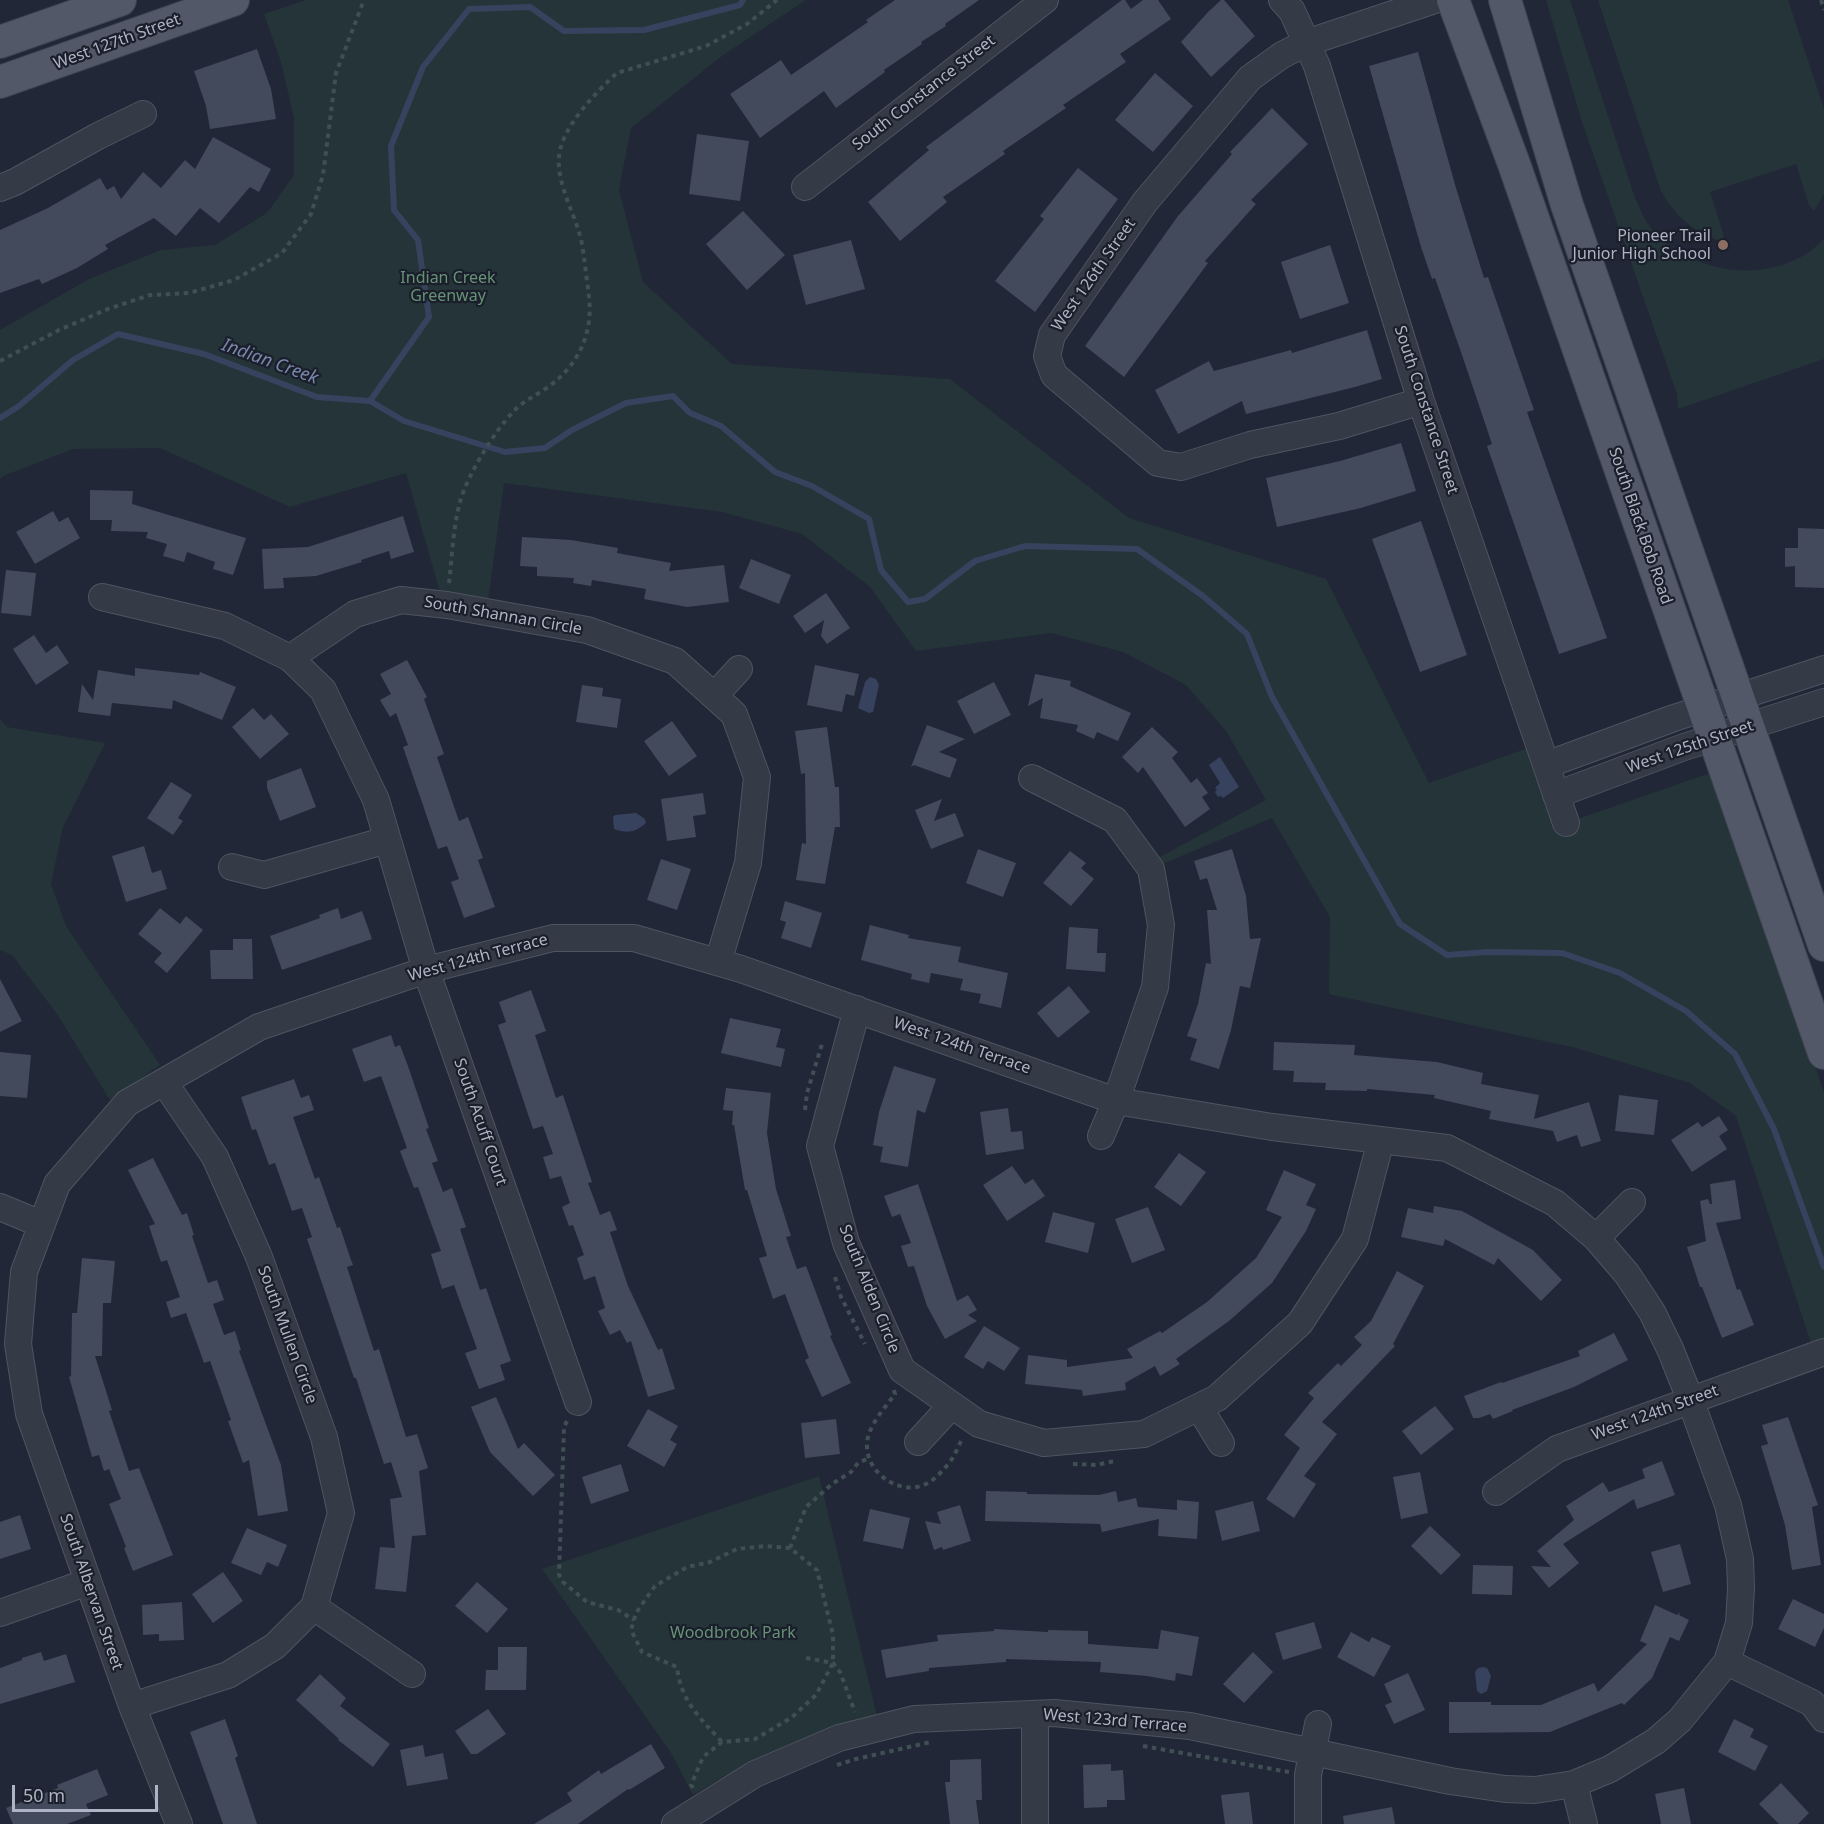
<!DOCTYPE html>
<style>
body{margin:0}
#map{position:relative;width:1824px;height:1824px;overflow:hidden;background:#212736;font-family:"Noto Sans",sans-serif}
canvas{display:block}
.scale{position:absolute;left:12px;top:1785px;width:146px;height:27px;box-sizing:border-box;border:3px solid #aeb4c3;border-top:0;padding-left:8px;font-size:18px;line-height:21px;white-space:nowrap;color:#aeb4c3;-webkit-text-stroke:4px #1a1f2b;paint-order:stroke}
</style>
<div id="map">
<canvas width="1824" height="1824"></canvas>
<div class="scale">50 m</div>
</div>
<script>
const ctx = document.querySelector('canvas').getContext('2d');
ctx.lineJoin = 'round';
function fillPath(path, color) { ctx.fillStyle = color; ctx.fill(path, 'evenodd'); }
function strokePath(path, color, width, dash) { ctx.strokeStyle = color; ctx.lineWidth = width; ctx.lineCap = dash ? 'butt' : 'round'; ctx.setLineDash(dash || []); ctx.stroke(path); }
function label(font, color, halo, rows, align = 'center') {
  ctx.font = font + ' "Noto Sans",sans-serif'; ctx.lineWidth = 4.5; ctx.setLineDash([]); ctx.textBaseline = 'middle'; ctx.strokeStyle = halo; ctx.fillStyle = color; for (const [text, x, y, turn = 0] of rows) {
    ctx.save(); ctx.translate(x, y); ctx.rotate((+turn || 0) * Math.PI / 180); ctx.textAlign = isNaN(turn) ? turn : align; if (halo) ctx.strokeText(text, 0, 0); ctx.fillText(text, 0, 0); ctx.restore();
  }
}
fillPath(new Path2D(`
 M306,0h500l-84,56 -91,72 -12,62 24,92 89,82 218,15 179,139 197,61 103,204 99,-35 38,75 147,-51 111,320v246l-13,5 -75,-227 -46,-33 -114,-35 -247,-54 1,-77 -58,-99 -117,49 -3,-6 114,-61 -40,-69 -40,-46 -63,-33 -72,-19 -135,18 -46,-64 -68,-53 -80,-22 -218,-29 -16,118 -48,-9 -34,-119 -116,34 -130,-59 -87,1 -70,27 -3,3v-149l89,-51 72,-29 54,-5 52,-32 27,-38v-57l-13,-56 -17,-48z
 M1546,0h24l65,198c6,12 11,26 21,36 43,43 123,52 168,5v120l-146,50 -1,-15 -95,-272z
 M1598,0h190l36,109v85l-10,17 -5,-6 -13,-41 -86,28 14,44 -3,5c-28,-9 -46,-25 -60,-50z
 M0,719l7,8 98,16 -42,84 -12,57 15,42 94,139 -50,35 -53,-86 -45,-59 -12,-5z
 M819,1476l59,244 -87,27 -68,30 -30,18 -22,-42 -129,-184z`), '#243438');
fillPath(new Path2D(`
 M870,677l6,2 3,6 -6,27 -4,1 -11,-5 7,-26z
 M1220,757l19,30 -16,11 -2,-2 -3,1 -3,-5 2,-2 -2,-2 5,-5 -11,-18z
 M636,813l9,6 1,4c-10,9 -18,11 -32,6l-1,-12 2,-2z
 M1483,1667l4,1 4,8 -4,15 -6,3 -4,-3 -2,-19 3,-4z`), '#37435e');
strokePath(new Path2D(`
 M370,401l34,20 101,31 40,-4 27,-18 54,-27 47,-7 17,17 31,13 54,46 37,14 57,33 12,51 27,32 17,-3 50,-38 50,-15 112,3 66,47 44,38 25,63 128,227 47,31 41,-3 74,1 58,20 66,38 49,43 39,75 50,138
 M0,418l19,-12 54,-46 45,-26 86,20 113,43 53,4 59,-84 -11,-77 -24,-30 -3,-64 32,-79 46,-58 61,-2 34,24 80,-1 96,-25 3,-5`), '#37435e', 6);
fillPath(new Path2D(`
 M895,0h84l-34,24 1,2 -25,16 1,2 -38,26 1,2 -49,36 -12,-17 -64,47 -30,-44 51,-34 10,15 77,-53 -2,-2z
 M1122,0h3l6,9 12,-9h15l13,19 -51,35 6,8 -63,43 3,3 -63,43 2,3 -62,43 4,5 -47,39 -32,-39 61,-52 -3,-3z
 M1221,0h3l31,36 -44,41 -30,-35 27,-30z
 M257,49l14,40 5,30 -66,10 -4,-23 -12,-35z
 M1418,52l38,136 28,90 4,-1 46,133 -7,2 80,226 -48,16 -72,-208 5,-2 -30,-89 -27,-77 -3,1 -11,-32 -52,-181z
 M1155,73l38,33 -40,46 -38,-32z
 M1272,108l36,36 -57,56 5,4 -51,57 3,2 -84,114 -39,-31 93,-130 54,-62 -2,-2z
 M697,134l52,7 -9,60 -51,-7z
 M213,137l58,32 -12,23 -9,-5 -31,36 -19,-15 -24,28 -22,-18 -49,27 3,4 -31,19 -35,16 -3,-5 -39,14v-63l48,-22 52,-30 7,12 7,-4 7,13 22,-27 18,16 24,-28 10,9z
 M1078,168l40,31 -83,113 -40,-31 49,-62 -4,-3z
 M743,211l42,44 -38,35 -41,-46z
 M851,240l14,49 -59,16 -13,-50z
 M1330,245l19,58 -49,16 -19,-57z
 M1367,330l15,49 -27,8 -109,27 -4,-13 -64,33 -23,-44 54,-29 5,10 77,-21 1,3z
 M1401,443l15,48 -55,17 -84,19 -11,-49 74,-17z
 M90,490l43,1 -1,13 114,34 -13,37 -20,-6 2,-7 -28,-10 -3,10 -21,-6 4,-12 -21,-6 2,-6 -37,-1 1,-11h-22z
 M53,511l6,11 9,-5 12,21 -45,26 -19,-32z
 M403,516l11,36 -23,7 -2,-8 -28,9 1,2 -46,14 -33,2 1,10 -20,1 -2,-40 46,-2z
 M1421,521l46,134 -47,17 -48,-133z
 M1798,528l26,1v59l-29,-1v-21l-10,1v-19h13z
 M522,537l49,3 47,8 -1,5 54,10 -2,8 55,-6 5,37 -42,5 -43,-8 2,-10 -54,-9 -1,6 -18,-3 1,-5 -37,-2v-9l-17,-1z
 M751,559l40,16 -12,29 -40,-16z
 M6,570l30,3 -5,43 -30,-3z
 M826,593l24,35 -23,16 -6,-8 3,-16 -19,13 -12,-17z
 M34,635l12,18 11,-8 12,18 -33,22 -23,-36z
 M407,660l20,37 -3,2 20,55 -7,3 22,64 9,-4 15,41 -5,2 17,47 -31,11 -13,-36 8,-3 -12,-33 -9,3 -35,-102 5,-2 -12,-32 -6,4 -10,-17 11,-6 -11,-20z
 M815,665l44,9 -5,22 -8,-2 -4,18 -35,-7z
 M135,668l64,7 1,-3 36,15 -14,33 -49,-20 -1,9 -60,-6 -2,13 -32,-4 4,-28 11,16 5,-30 37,6z
 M1035,674l36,7 -1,5 61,27 -13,28 -21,-9 -3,7 -18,-8 2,-6 -38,-7 3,-20 -15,8z
 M994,682l17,33 -37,19 -17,-33z
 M582,685l21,3 -1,8 19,3 -4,29 -41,-6z
 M253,708l11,12 7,-6 18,20 -29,25 -28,-32z
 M672,721l25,35 -28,20 -25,-35z
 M927,725l38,14 -26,13 18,7 -7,19 -36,-13 -3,2z
 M827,727l8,60h4l1,40h-5l-10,57 -29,-4 6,-37 4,1 -1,-71 -4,1 -6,-43z
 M1152,727l26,25 -6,6 19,25 6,-5 11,15 -6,4 8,12 -25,18 -42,-60 -5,6 -16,-16z
 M301,768l15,39 -36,14 -13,-33v-7z
 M171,782l21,13 -14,23 5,3 -10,14 -26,-17z
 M703,793l3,21 -13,2 3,21 -29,4 -6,-42z
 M942,799l-8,22 21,-8 9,23 -33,13 -16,-39z
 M144,846l8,27 9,-3 6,19 -41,13 -14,-46z
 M978,849l38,14 -13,34 -37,-14z
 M1232,849l14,47 4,43 11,-1 -11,50 -10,-2 -9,44 -12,39 -29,-9 7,-21 -10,-3 11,-32 8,-41 5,1 -4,-54h10l-10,-32 -7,2 -6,-19z
 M1070,851l16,12 -5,5 13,11 -23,27 -28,-23z
 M661,859l30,10 -14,41 -30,-10z
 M785,901l37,12 -11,35 -30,-10 5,-16 -6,-2z
 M160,908l20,16 6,-8 17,14 -36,43 -13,-11 8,-9 -24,-19z
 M338,908l3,11 21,-8 10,28 -90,31 -12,-34 50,-18 -1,-3z
 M870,925l39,10 -1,3 53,9 -3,15 50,11 -7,35 -22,-5 2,-9 -21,-4 3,-11 -32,-6 -2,10 -18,-4 1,-5 -51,-14z
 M1069,927l29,2 -1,24h9l-1,19 -39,-3z
 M233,939h19l1,40h-42l-1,-29h23z
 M0,979l22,42 -22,11z
 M1069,986l21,26 -32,26 -21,-25z
 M531,990l15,41 -11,4 21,63 7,-3 29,87 -4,1 12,32 10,-4 7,19 -7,2 18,54 30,64 4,-2 13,41 -27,8 -17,-56 -4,2 -7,-13 -10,5 -12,-24 7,-3 -10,-32 -11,4 -7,-22 7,-3 -11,-30 -4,1 -7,-19 8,-4 -9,-27 -11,3 -7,-22 10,-3 -10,-28 -10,3 -35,-104 8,-3 -7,-20z
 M730,1018l51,11 -5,18 9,2 -4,18 -60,-14z
 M391,1035l4,12 5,-2 8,21 21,62 -3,1 12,32 -6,2 11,29 9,-4 14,39 -6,2 20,61 6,-2 25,73 -11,4 5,15 -26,9 -14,-36 12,-4 -23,-64 -12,4 -11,-35 10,-3 -23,-64 -4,1 -14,-37 7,-3 -26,-72 -17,6 -12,-33z
 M1274,1042l81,3 -1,10 83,7 46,11 -2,11 58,11 -5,24 55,-17 12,39 -20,6 -4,-12 -20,7 -4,-11 -64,-12 2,-8 -57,-13 1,-3 -68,-6v2l-42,-1 1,-7 -33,-1 1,-11 -21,-1z
 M0,1052l31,3 -4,43 -27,-2z
 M894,1066l42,13 -11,34 -8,-3 -9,57 -28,-5 3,-15 -10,-2 6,-33z
 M294,1079l7,19 8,-3 5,15 -21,7 22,62 4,-2 18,51 3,-1 10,30 3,8 -6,2 27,84 5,-2 27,88 11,-3 11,34 -9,3 7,64 -14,1 -6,56 -31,-3 5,-42 15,1 -5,-49 12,-2 -11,-35 -7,2 -28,-86h-2l-47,-139 5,-2 -10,-29 -10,3 -17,-48 -6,2 -13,-36 -4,1 -11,-33z
 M726,1088l45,5 -4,40 9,56 15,47 -5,1 11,32 9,-3 26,69 -2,1 21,47 -29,14 -17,-37 4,-2 -24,-64 -12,5 -14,-41 8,-2 -20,-66h-2l-11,-65h-2l1,-14 -10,-1z
 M1619,1095l39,5 -4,35 -39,-4z
 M1008,1108l3,24 11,-1 2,18 -38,6 -6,-43z
 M1719,1116l9,14 -9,6 8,13 -35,23 -21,-32 27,-18 4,5z
 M1179,1153l27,19 -25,34 -27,-19z
 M153,1158l29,57 5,-2 7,22 -2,1 16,47 9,-3 7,20 -11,4 11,31 11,-4 6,19 -2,1 42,114 7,46 -30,5 -9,-56 -6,3 -15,-42 3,-1 -21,-59 -6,2 -18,-50 -15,5 -5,-16 14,-5 -13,-37 -6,2 -12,-36 6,-2 -27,-54z
 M1012,1166l13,18 8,-5 12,17 -38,25 -24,-36z
 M1284,1170l32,14 -10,21 10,4 -10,22 -34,52 -43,38 -53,38 4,5 -20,12 -5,-10 -30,17 1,7 -43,6 -1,-6 -57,-6 3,-29 39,5v7l66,-9 -6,-9 33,-18 2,2 45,-31 49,-44 26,-41 -16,-7z
 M1735,1180l6,39 -25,4 21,67 3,-1 14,36 -32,13 -20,-51h-2l-13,-40 19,-6 -6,-40 8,-2 2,5h2l-2,-20z
 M918,1184l39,117 11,-6 9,15 -9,5 9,6 -32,18 -18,-33 -13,-40 -6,1 -7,-21 10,-3 -11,-29 -8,3 -8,-21z
 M1434,1206l28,5 71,39 29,30 -21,21 -43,-43 -4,7 -49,-26 -2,7 -42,-9 7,-29 25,5z
 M1148,1207l17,43 -33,13 -17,-44z
 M1053,1212l42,11 -7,30 -43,-11z
 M82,1258l33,3 -4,42h-8l-1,53h-7l17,54 -3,1 20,60 10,-3 34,87 -40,16 -9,-23 2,-1 -17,-43 12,-5 -12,-30 -5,2 -5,-16 -7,2 -23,-80 2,-1 1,-63h5z
 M1397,1271l27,15 -31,58 2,2 -73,76 15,12 -33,42 12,8 -22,34 -28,-19 34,-51 -16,-13 30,-37 -6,-5 30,-30 3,3 21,-21 -8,-8 17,-16z
 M984,1326l36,22 -16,23 -16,-10 -5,8 -19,-12z
 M1614,1333l14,27 -54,27 -62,23 1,1 -20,8 -3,-5 -11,4h-6l-9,-22 37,-14 1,1 78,-27 -2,-5z
 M496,1397l22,52 6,-6 31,32 -22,21 -43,-44 -19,-45z
 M1435,1406l19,23 -33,26 -19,-24z
 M648,1409l30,17 -8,14 7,4 -13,23 -37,-21z
 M1788,1417l30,88 -6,2 9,58 -29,5 -7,-45 -24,-79 7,-2 -6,-19z
 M836,1419l4,35 -35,4 -4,-35z
 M1662,1461l13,34 -38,14 -3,-10 -71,45 16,19 -30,25 -18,-22 20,1 -14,-16 37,-31 -8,-14 37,-24 6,10 36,-14 -3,-9z
 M621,1464l8,27 -38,13 -9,-27z
 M1420,1472l8,41 -27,6 -8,-42z
 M986,1491l41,1v2l72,1 17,-4 2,11 18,-4 2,9 39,3v-10l22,2 -2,37 -39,-3 1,-17 -57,13 -2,-8 -115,-3z
 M1253,1501l7,30 -38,10 -7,-30z
 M960,1505l11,36 -28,9 -1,-3 -8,3 -9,-29 16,3 -4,-12z
 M870,1509l40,9 -7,31 -40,-8z
 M20,1515l11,34 -31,10v-37z
 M1430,1526l31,29 -20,20 -30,-29z
 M247,1528l40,17 -9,22 -11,-5 -6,13 -30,-12z
 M1680,1544l11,40 -28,8 -12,-40z
 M1473,1565l40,1 -1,29 -40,-1z
 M223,1572l20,29 -30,22 -21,-29z
 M477,1582l31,27 -21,24 -32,-27z
 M1793,1599l31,15v14l-9,19 -37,-18z
 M182,1602l2,38 -25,1v-7l-16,1 -1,-30z
 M1655,1605l22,10 3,-3 -1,3 10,5 -10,21 -9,-4 -18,41 -28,27 -2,-2 -72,29 -101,1v-31h42v3h50l53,-22 4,9 49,-48 -7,-3z
 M1314,1622l8,26 -39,12 -8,-27z
 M994,1629l54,3v-2l40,1v13l70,5 3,-19 38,7 -7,39 -16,-3 -1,8 -28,-5 -47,-4 1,-10 -95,-3v3l-77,6v3l-43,7 -5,-28 57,-9 -1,-6 57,-4z
 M1351,1632l18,10 3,-5 19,9 -17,31 -37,-20z
 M498,1647h29l-1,43h-41l1,-20h12z
 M41,1652l3,9 22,-7 9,28 -75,22v-36l22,-8v-2z
 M1253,1652l20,20 -29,31 -21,-19z
 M1408,1673l17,37 -31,14 -9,-19 7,-3 -8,-18z
 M320,1674l26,24 -6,8 50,38 -17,23 -35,-27 1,-1 -43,-39z
 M488,1709l18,25 -29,20h-6l-16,-23z
 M225,1719l13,37 -3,2 22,66h-34l-33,-92z
 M1734,1719l20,10 -4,8 18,9 -13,25 -37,-19z
 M651,1744l14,24 -36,22 -1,-1 -50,35h-44l38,-23 -5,-8 32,-23 2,4z
 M423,1745l2,12 18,-4 5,26 -41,7 -7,-36z
 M981,1759l1,41h-6l3,24h-29l-5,-42h5v-22z
 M1111,1764v7l12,-1 2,30h-18v7l-23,1 -1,-43z
 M97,1769l11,26 -22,9 5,11 -24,9h-54l-7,-16 52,-20 -1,-3z
 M1781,1783l28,30 -11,11h-19l-20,-20z
 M1684,1788l7,36h-30l-6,-30z
 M1249,1792l4,32h-28l-4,-29z
 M1392,1807l3,17h-51l-1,-8z`), '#424a5b');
const minor = new Path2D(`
 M1282,0l10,11 25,55 104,335 145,422
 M805,187l240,-187
 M0,188l15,-6 83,-46 45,-22
 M1421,401l-82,25 -89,19 -69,22 -23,-4 -104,-88 -7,-19 5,-21 93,-133 105,-124 32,-23 24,-12 129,-43
 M102,597l123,29 65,32 33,32 53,110 50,170 152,432
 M290,658l65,-44 46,-14 46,5 140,25 88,31 59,53 23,63 -9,86 -30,99
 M714,696l25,-27
 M1546,765l128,-47 150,-49
 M1032,778l83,42 36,49 10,56 -6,62 -39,114 -15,35
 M1556,795l128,-48 140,-45
 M232,867l32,8 123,-35
 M857,1009l-37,137 26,97 56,127 77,54 65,19 100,-9 73,-36 83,-75 55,-84 26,-99
 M0,1207l41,17
 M1596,1238l36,-36
 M1199,1407l22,36
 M918,1442l34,-37
 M1496,1492l61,-43 267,-97
 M314,1607l98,67
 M0,1613l88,-31
 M1727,1662l85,41 12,16
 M132,1706l96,-31 47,-29 39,-39 27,-94 -17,-76 -65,-180 -44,-100 -51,-75
 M1035,1714v110
 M1574,1784l10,40
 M179,1824l-47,-118 -103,-292 -11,-70 6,-72 33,-88 70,-81 132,-76 167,-57 127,-32h81l107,31 375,132 156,26 175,21 108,55 41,35 31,36 25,38 19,39 19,48 38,106 12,54 1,29 -2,35 -12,39 -47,58 -24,21 -46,28 -36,15 -39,6 -30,-1 -55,-8 -260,-55 -136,-13 -140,6 -75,19 -84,36 -80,50
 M1308,1824v-49l10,-51`);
const major = new Path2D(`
 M1453,0l61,164 310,889
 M1505,0l62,205 257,740
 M0,42l120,-42
 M0,82l233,-82`);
strokePath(minor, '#4f5461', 28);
strokePath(major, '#3e4350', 34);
strokePath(new Path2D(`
 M1821,0l3,10
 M0,361l59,-31 49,-21 42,-14 39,-2 45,-13 48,-27 29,-39 12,-39 13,-102 28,-73
 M449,583c3,-26 4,-55 11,-81 7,-26 34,-70 53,-90 8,-9 18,-14 29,-21 24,-15 41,-37 46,-64 4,-19 0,-36 -2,-54 -2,-14 -3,-28 -7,-41 -7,-23 -22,-50 -20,-74 1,-29 37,-66 58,-85l89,-27 41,-22 30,-24
 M805,1110l2,-17 15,-49
 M835,1277l6,20 24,47
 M894,1390l1,4c-11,15 -29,34 -28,53 1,29 36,50 61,36 10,-6 20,-18 26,-27 3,-6 5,-12 8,-16
 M567,1421l-3,6 -5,148 4,7 24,20 31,8 16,10
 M1073,1464l24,1 17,-4
 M790,1548l16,-41 26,-23 19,-12 7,-9 11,-5
 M806,1658l27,5 7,9 15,40
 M1143,1746l146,26
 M837,1765l19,-6 75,-17
 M693,1788l-2,-3 12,-28 19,-15 33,-3 36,-21 25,-23 17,-32v-28l-16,-65 -27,-22 -25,-2 -28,3 -27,13 -23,5 -32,19 -19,27 -5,17 11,22 35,15c4,34 22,50 45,75`), '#404f54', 4, [4.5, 4.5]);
strokePath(minor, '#343a46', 26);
strokePath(major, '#525867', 32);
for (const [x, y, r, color] of [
 [1723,245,6,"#8d6e63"]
]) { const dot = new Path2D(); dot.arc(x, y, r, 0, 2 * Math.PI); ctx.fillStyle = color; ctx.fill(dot); strokePath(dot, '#1a1f2b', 2); }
label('16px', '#aeb4c3', '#1a1f2b', [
 ["West 127th Street",117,42,-20],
 ["South Constance Street",924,93,-38],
 ["West 126th Street",1094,275,-55],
 ["South Constance Street",1426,410,72],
 ["South Black Bob Road",1640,526,71],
 ["South Shannan Circle",503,616,10],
 ["West 125th Street",1690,747,-19],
 ["West 124th Terrace",478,958,-15],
 ["West 124th Terrace",962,1046,19],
 ["South Acuff Court",480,1122,71],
 ["South Alden Circle",869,1289,68],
 ["South Mullen Circle",287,1335,70],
 ["West 124th Street",1655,1413,-20],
 ["South Albervan Street",91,1592,71],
 ["West 123rd Terrace",1115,1721,5]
]);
label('16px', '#aeb4c3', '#1a1f2b', [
 ["Pioneer Trail",1711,236],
 ["Junior High School",1711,254]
], 'right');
label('16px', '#679276', '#1a1f2b', [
 ["Indian Creek",448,278],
 ["Greenway",448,296],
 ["Woodbrook Park",733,1633]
]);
label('italic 18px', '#7887aa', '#1a1f2b', [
 ["Indian Creek",270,362,20]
]);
</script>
